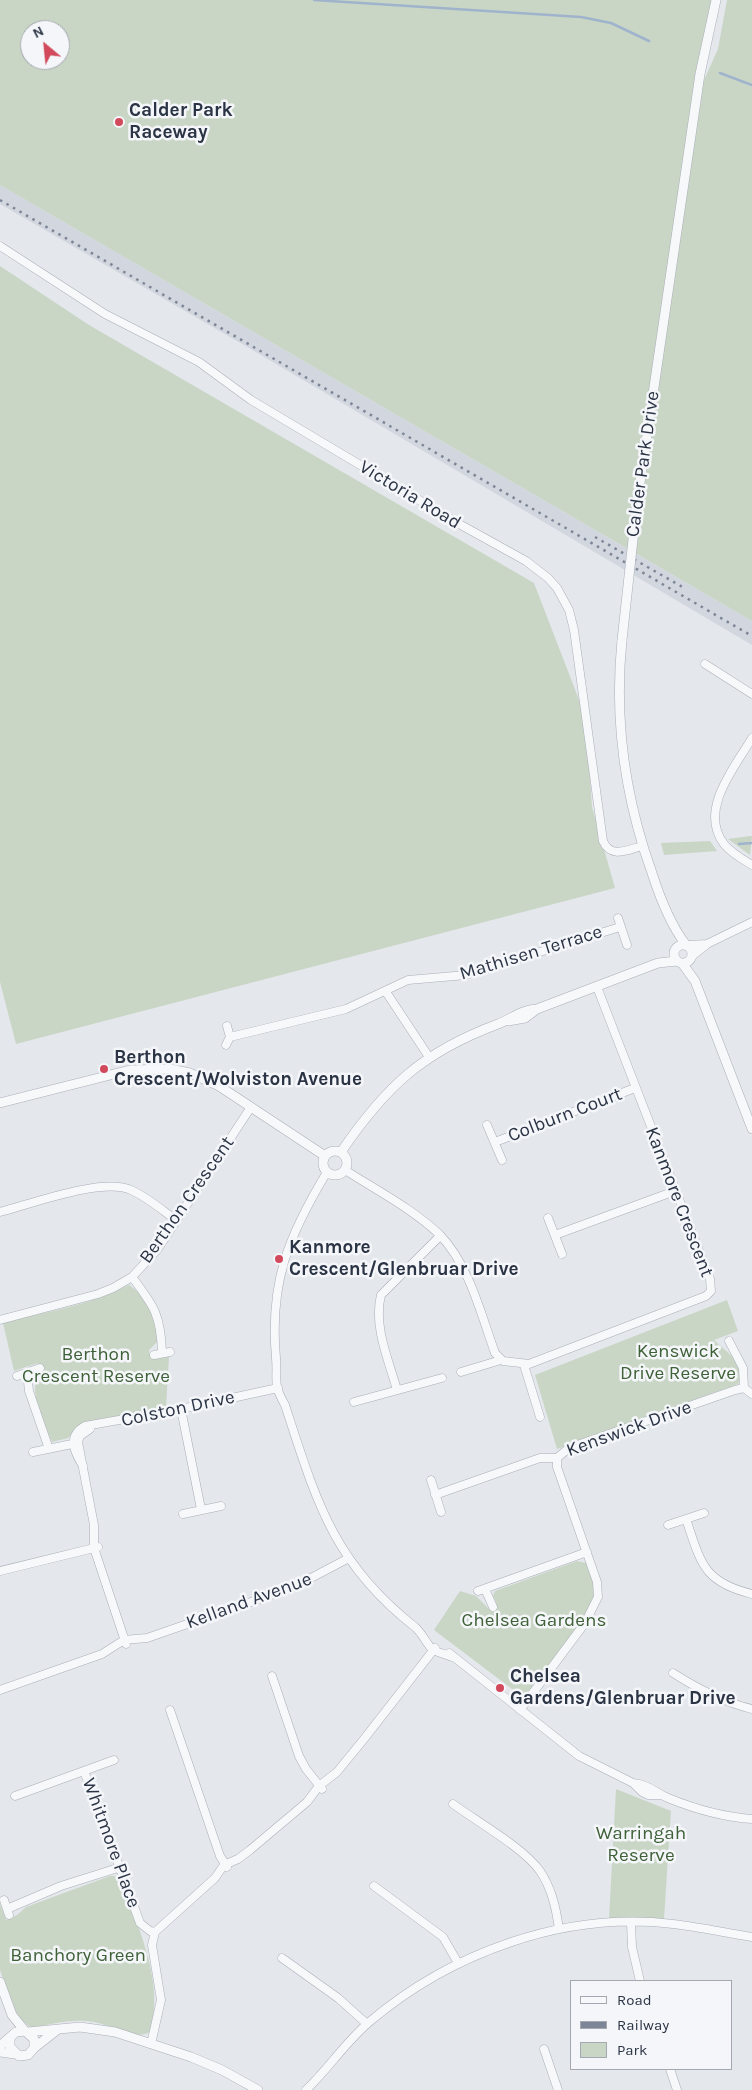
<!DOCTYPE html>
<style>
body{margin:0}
#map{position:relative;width:752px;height:2090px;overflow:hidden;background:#e4e7ec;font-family:Karla,sans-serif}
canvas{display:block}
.legend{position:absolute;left:570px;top:1980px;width:162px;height:90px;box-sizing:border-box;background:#f4f6f9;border:1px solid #a4a8b1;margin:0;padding:6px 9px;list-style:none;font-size:15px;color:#2b3445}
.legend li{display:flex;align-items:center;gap:10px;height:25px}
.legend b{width:25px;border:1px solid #a4a8b1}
.north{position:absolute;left:20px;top:20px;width:50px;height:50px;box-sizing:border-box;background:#f4f6f9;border:1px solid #a4a8b1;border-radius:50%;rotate:332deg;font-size:14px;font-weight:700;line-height:20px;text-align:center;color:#2b3445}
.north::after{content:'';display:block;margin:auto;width:18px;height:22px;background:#d1495b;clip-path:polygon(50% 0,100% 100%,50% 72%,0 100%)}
</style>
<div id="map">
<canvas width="752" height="2090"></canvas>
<ul class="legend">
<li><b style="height:6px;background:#f7f8fa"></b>Road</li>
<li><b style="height:6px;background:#7d8696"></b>Railway</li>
<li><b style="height:14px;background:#c9d6c5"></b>Park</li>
</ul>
<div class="north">N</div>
</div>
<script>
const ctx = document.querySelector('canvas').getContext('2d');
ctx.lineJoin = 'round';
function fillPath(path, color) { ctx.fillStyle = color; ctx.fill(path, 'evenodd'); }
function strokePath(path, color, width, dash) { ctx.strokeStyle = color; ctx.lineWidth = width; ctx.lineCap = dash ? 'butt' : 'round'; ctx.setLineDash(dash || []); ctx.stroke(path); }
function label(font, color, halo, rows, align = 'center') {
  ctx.font = font + ' Karla,sans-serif'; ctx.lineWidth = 5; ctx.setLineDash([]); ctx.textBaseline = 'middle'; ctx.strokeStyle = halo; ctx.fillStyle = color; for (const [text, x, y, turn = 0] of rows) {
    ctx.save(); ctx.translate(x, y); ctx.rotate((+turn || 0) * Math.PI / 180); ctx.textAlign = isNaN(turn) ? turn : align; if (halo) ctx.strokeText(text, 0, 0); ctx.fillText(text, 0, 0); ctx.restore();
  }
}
fillPath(new Path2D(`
 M0,185l752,436v24l-503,-297 -249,-144z`), '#d2d6de');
fillPath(new Path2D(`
 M0,0h713l-85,549 -628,-364zM30,30h30v30h-30z
 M727,0h25v621l-117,-68 5,-50 60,-414 18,-40z
 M0,266l89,59 445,258 52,135 6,89 23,81 -599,156 -16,-62z
 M752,836l-2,19 -22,-16 22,-3z
 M710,841l7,10 -53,4 -3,-12z
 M129,1285c21,15 26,29 31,54l-11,11 2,9 18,-2 -3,50 -86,19 -12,12 -16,4c-6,-17 -28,-56 -10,-70l-4,-9 -24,8 -11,-48c42,-11 87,-18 126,-38z
 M727,1300l11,31 -24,9 19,17 9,18 -4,9 -181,65 -22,-74z
 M577,1561l9,2c4,9 10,19 10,30 1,19 -58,87 -72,105l-90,-68 26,-39 16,5 16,16 5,-7 -4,-10 2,-4z
 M616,1789l55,22 -7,108h-55z
 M110,1876h7l6,7c15,47 42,99 27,149 -15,9 -39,-7 -56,-10 -21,-4 -43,2 -63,6l-16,-14 -15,-44v-66l6,16 11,-5 9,-8z`), '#c9d6c5');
strokePath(new Path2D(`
 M314,0l267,17 30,6 38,18
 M720,73l32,12
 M739,844l13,-1`), '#9fb4cc', 2.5);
const minor = new Path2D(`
 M0,246l105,68 94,48 52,38 210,125 65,36 22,17 9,10 12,22 5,20 29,211c8,18 24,9 39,5
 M705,664l47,30
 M752,738c-17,29 -54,72 -28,106 7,9 18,15 28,21
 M618,918l9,27
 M688,945l19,-1 45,-22
 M692,956l14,-11
 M386,992l43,65
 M230,1037l116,-28 62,-29 58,-5 154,-48
 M226,1045l4,-8 -3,-11
 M487,1125l15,35
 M495,1142l140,-54
 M345,1170c31,20 68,39 95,65 29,30 41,79 55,118l8,8 26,3 177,-68 5,-5 -1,-12 -113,-292
 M327,1172c-38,63 -58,110 -51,186 2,24 -4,24 9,47 31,95 48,158 130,222 7,6 10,14 16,21 5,5 15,6 21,9
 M0,1212c31,-8 103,-35 131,-22 16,7 31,20 45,30
 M548,1218l14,36
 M555,1235l120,-44
 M132,1277c22,29 29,38 30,76
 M0,1320l98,-26 15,-6 19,-11 25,-27 94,-143
 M729,1341l14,27 1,20
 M154,1355l16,-3
 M524,1365l16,52
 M461,1372l40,-12
 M27,1373l2,18 20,58
 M17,1376l23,-8
 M397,1390c-8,-29 -24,-64 -16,-95l59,-59
 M354,1402l88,-24
 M181,1409l20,100
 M90,1429l-10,7 -2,6 16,83v23l32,96
 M33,1452l44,-9
 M83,1466c-9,-14 -16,-30 2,-40l96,-17 97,-21
 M431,1480l10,32
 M435,1495l105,-37h17
 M183,1514l38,-8
 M686,1519c15,44 17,63 66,75
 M668,1525l36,-12
 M0,1571l98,-24
 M485,1589l8,18
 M478,1591l109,-39
 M449,1653l130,103 54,27 9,9 6,3h12
 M673,1673c25,16 50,29 79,36
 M272,1676l27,80 7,13 16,20
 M0,1690l102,-36 22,-14 23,-2 147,-51 53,-28
 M170,1710l50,146 7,11
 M520,1710l65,-87 13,-26 -1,-15 -40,-115v-9l12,-10 166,-58 9,-2 8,6
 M84,1771l56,152 10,8 5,1
 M633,1783c17,2 21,9 35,15 27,11 55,19 84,21
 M15,1796l99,-36
 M453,1804c23,17 71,44 87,67 12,18 16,37 19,58
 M374,1886l69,51 15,26
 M4,1900l5,15
 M7,1909l54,-23 60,-19
 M631,1923l1,24 8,34
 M282,1958l56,40 29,26
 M151,2044l10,-44 -9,-55 3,-13 60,-54 9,-13 14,-6 12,-9 57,-48 12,-16 18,-14 27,-33 71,-91
 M544,2049l14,41
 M670,2069l7,21
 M306,2090c22,-21 39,-47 62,-67 82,-70 196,-112 305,-99 27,3 53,9 79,13`);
const tertiary = new Path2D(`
 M637,503l63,-429 16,-74
 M622,640c-8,79 3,158 30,233 8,25 18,51 34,72
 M674 954a9 9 0 1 1 18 0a9 9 0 1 1-18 0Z
 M682,963l13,18 57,148
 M508,1021l17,-3 12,-9
 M0,1103l130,-33 40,-1 20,4 29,13 106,70
 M323 1163a12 12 0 1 1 24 0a12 12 0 1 1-24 0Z
 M341,1152c45,-66 82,-100 157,-128 15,-6 23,-14 39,-15l121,-46 19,-2
 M0,1982l12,33 13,16
 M28,2032l52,-5 35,5 76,25 31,13 36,20
 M0,2046l16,-14 9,-1 9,8v9l-6,7 -9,1 -9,-9v-9
 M34,2048l23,-18
 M0,2052l15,2`);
strokePath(minor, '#a9aeb7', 9);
strokePath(tertiary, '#a9aeb7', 10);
strokePath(minor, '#f7f8fa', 8);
strokePath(tertiary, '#f7f8fa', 9);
strokePath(new Path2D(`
 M0,200l752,436
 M595,537l91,52`), '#7d8696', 2.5, [2.5, 5]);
const tertiaryBridge = new Path2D(`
 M622,640l15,-137`);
strokePath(tertiaryBridge, '#a9aeb7', 10, []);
strokePath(tertiaryBridge, '#f7f8fa', 9);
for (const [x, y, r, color] of [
 [119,122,5,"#d1495b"],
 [104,1069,5,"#d1495b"],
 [279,1259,5,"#d1495b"],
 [500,1688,5,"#d1495b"]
]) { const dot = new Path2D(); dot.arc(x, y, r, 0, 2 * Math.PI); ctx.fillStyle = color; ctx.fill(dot); strokePath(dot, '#f4f6f9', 2); }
label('bold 19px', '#2b3445', '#f4f6f9', [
 ["Calder Park",129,111],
 ["Raceway",129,133],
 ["Berthon",114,1058],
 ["Crescent/Wolviston Avenue",114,1080],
 ["Kanmore",289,1248],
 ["Crescent/Glenbruar Drive",289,1270],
 ["Chelsea",510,1677],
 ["Gardens/Glenbruar Drive",510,1699]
], 'left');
label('19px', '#2b3445', '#f4f6f9', [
 ["Calder Park Drive",643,464,-82],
 ["Victoria Road",410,495,31],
 ["Mathisen Terrace",531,953,-17],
 ["Colburn Court",565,1115,-21],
 ["Berthon Crescent",187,1200,-55],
 ["Kanmore Crescent",679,1202,69],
 ["Colston Drive",178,1409,-12],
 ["Kenswick Drive",629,1429,-20],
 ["Kelland Avenue",249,1601,-20],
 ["Whitmore Place",111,1843,70]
]);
label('19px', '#3f6138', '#f4f6f9', [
 ["Kenswick",678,1352],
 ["Drive Reserve",678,1374],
 ["Berthon",96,1355],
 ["Crescent Reserve",96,1377],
 ["Chelsea Gardens",534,1621],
 ["Warringah",641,1834],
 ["Reserve",641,1856],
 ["Banchory Green",78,1956]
]);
</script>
